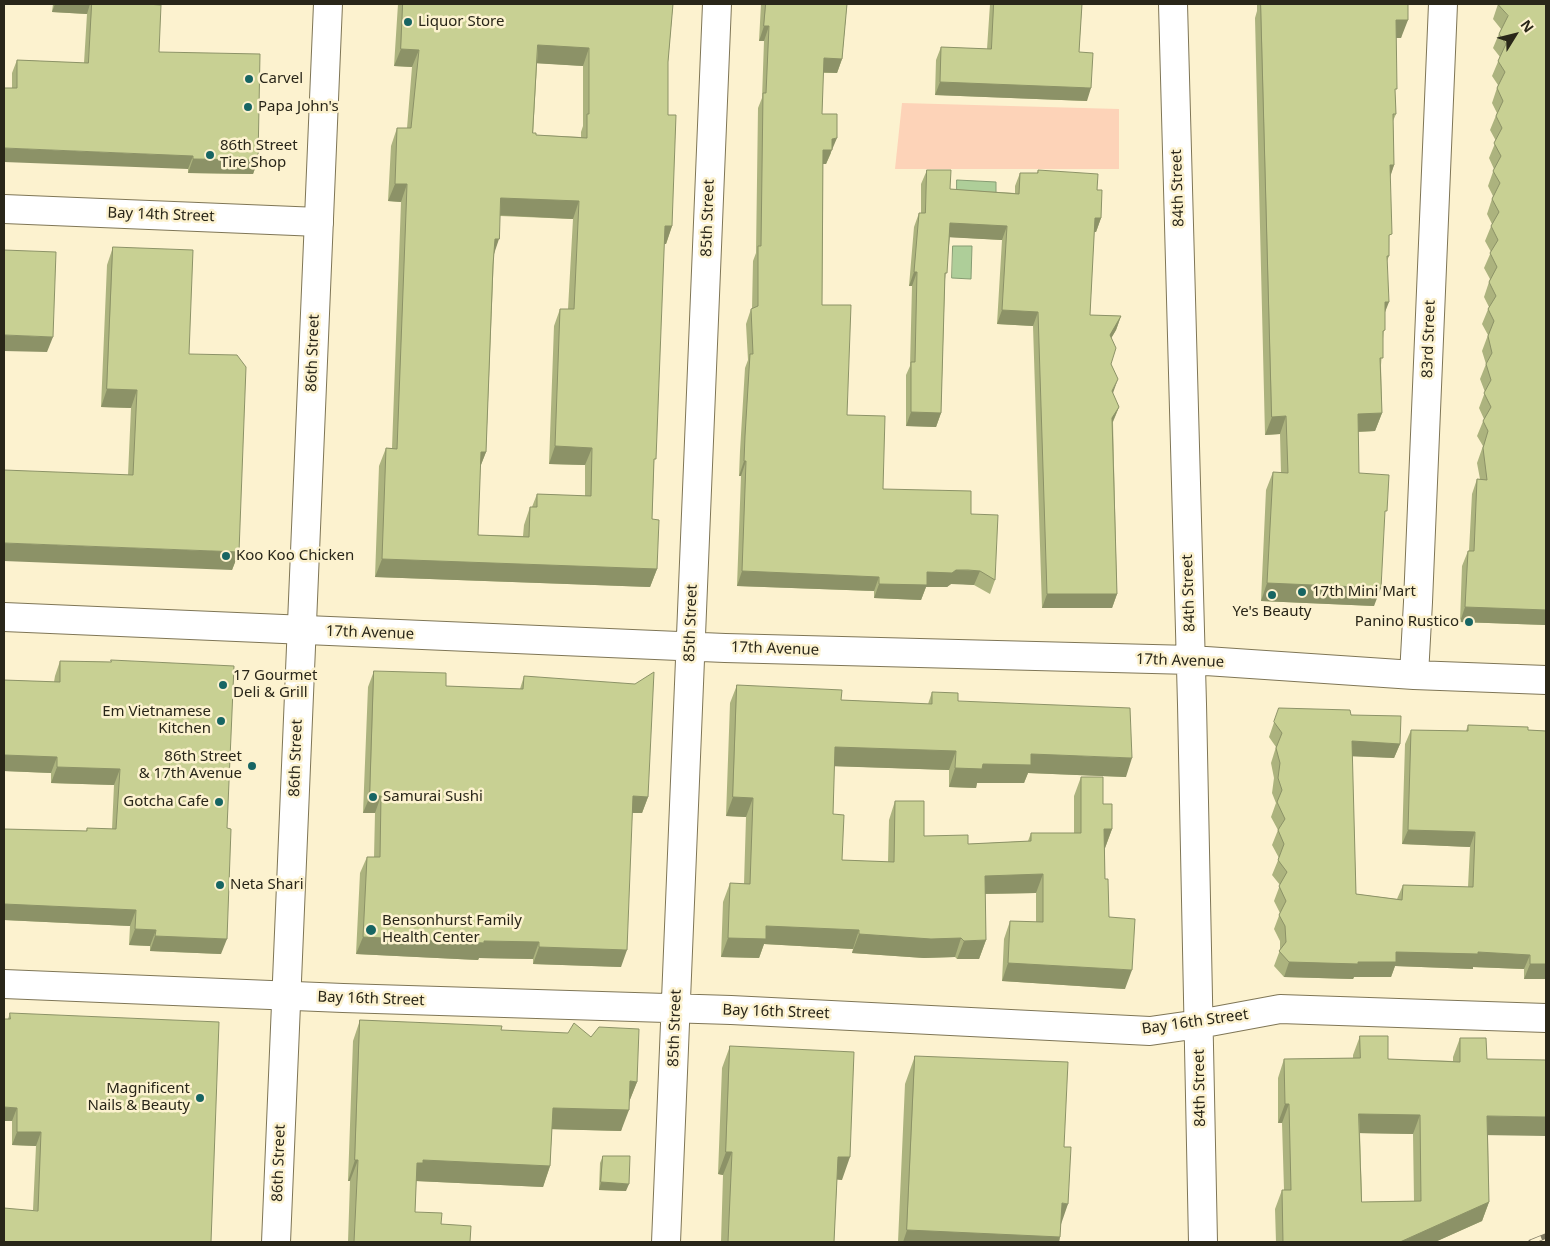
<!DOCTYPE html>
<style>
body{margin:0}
#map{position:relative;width:1550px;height:1246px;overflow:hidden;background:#fcf2cf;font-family:"Noto Sans",sans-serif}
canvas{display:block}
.frame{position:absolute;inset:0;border:5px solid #292619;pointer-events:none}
.north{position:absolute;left:1490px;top:10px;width:50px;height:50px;-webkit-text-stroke:4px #fcf2cf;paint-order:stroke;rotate:54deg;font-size:14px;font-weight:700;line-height:20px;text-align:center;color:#292619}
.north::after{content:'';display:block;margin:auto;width:18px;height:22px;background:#292619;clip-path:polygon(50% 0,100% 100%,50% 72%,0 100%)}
</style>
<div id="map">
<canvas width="1550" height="1246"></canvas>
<div class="frame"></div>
<div class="north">N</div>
</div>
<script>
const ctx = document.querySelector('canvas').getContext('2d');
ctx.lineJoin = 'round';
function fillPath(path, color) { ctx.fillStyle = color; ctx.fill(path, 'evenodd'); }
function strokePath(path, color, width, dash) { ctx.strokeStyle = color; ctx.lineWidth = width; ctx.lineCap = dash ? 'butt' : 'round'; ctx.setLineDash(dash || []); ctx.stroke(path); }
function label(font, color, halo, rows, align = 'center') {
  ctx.font = font + ' "Noto Sans",sans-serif'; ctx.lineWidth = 5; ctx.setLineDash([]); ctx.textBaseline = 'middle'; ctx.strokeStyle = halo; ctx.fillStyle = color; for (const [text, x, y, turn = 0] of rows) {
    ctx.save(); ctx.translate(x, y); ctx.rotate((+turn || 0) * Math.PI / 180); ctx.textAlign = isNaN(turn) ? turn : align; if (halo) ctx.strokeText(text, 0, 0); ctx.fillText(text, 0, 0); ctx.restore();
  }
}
fillPath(new Path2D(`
 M902,103l217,6v60h-224z`), '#fdd3b8');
const water = new Path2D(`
 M957,180l39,2v18l-39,-1z
 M953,246h19l-1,33 -19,-1z`);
fillPath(water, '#aece99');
strokePath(water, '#869c73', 1);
const street = new Path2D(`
 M1173,4l19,700 11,538
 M4,209l315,13
 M4,617l721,31 466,12 223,15 132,5
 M1414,675l4,-73 25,-598
 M4,984l339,14 388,12 419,21 49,-7 81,-15 266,9
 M666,1242l51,-1238`);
const secondary = new Path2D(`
 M276,1242l52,-1238`);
strokePath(street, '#7f7656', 30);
strokePath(secondary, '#7f7656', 30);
strokePath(street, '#fff', 28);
strokePath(secondary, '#fff', 28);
const rail = new Path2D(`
 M1531,1242l15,-6`);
strokePath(rail, '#817c65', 5.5);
strokePath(rail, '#fcf2cf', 4, [11]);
fillPath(new Path2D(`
 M53,4h93l13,48 99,108 -5,14 -65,-1v-4l-176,-81v-15l5,-13 67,3 3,-49 -35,-2z
 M398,4h275l-5,58v53l4,111 -6,18h-2l-10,220 -2,55 5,50 -7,18 -275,-10 4,-111 7,-18h6l8,-218 1,-28 -13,-1 3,-55 6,-18h10l5,-61 -18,-1zM537,63l46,3v60l-2,6v5l-45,-2 -3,-2zM500,216l73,3 -5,90h-8l-6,17 -5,138 36,1v31l-48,-2 -5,13h-2l-6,18 -1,11 -45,-1 2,-68 6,-15 8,-198z
 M761,4h86l-5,55 -5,14h-14l-1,41 9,39 -5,11h-3l-1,141 25,110 36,74 88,25 24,66 -5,14 -16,-9 -11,-1h-12l-4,3h-21l-5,13 -47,-2v-7l-137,-5 4,-110h-2l1,-25 5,-83 3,-8 -2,-36 5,-15h1l1,-48 3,-8 2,-145 4,-10 2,-57h-5z
 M990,4h92l-3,48 8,49 -152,-6 1,-35 5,-13 46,2z
 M1257,4h151l-7,34h-5l-1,56 1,20 -3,7 1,44 -4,11 -1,80 -2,5 -2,52 -4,52 1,48 -7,18 -17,1 1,41 25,46 -10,87 -113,-5 5,-111 7,-18 8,1 -1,-39 -15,1 -10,-417 2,-7z
 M1498,4h48v621l-86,-3 2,-56 6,-15h1l3,-57 5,-15h3l-3,-16 6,-17 -6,-10 7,-17 -5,-11 6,-16 -5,-13 6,-15 -4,-13 6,-16 -6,-11 7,-17 -5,-10 6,-18 -6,-11 7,-16 -6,-11 7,-17 -5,-10 6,-18 -5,-10 6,-17 -5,-11 7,-17 -6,-11 7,-17 -5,-10 6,-18 -6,-9 8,-19 -7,-9 8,-19 -8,-10z
 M927,170l23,19 65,4v-7l5,-13h17l1,-3 59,20 4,28 -5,14h-2l-4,83 31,1 -5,14 -5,8v26l2,30 6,13 -6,15 4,172 -5,14h-70l-9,-282 -36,-2 5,-84 -52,-3 -5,43 -4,133 -5,14 -30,-1v-51l4,-9 2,-80h-3l5,-59 5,-14h2v-29z
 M113,247l76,107 50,198 -7,18 -104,-95 3,-67 -30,-1 6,-142z
 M111,660l110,294 -71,-3v-5l-21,-1 1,-19 -126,-6v-91l82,2 1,-3 25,1 2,-44 -63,-2v-10l-47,-2v-91l50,2 1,-6 5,-15 51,1z
 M374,671l72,15 74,3 4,-13 124,121 -6,16h-10l-11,154 -88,-3v-5l-54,-1 -1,2 -122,-6 4,-81 7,-16h7l1,-44h-12l5,-126z
 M737,685l104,15 87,4 4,-12 26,9 168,76 -98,-4 -4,10h-47l-1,5 -27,-1v-17l-115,-4 -1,48 9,46 46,2 1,-42 6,-19 29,35 44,8 60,-3 3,-8h43v-37l7,-19 22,27 9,25 -7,19v31l4,38 16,72 -123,-8 2,-42 6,-18 26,1v-29l-51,1 1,46 -7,19h-22l-2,-2 -31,1 -72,-5 1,-4 -89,-5 -5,14 -38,-1 2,-55 7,-19 14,1 2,-67 -20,-1 4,-113z
 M1279,708l72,7 49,29 -6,14 -42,-2 4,138 41,5 6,-14 65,2 2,-40 -68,-3 3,-100 6,-14 55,1 2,-6 60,5 18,1v248h-22v-10l-51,-2v2l-78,-3 -4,11h-37l-1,2 -69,-2 -10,-11 6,-16v-9l-6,-12 6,-16 -6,-12 6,-16 -8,-10 7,-17 -7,-13 6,-15 -7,-13 5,-14 -4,-10 2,-15 -3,-15 5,-16 -7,-10z
 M10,1013l201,229 -178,-32 3,-64 -24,-1v-24l-4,-102z
 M360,1020l141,10 136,52 -8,20 -8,29 -69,-2 -2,37 -7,21 -127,-6 -1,31 26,12 29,18h-122l2,-61h-2l5,-140z
 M1360,1036l28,23 65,2v-4l7,-19 28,97 1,67 -7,19 -47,21h-159l-1,-33 7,-19h2l-2,-67h-4v-45l6,-19 69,-1v-3zM1360,1133l53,1 1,67 -52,1z
 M730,1046l112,134 -5,-1 -3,63h-113l2,-67 -5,-1 4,-106z
 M915,1056l146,168 -2,18h-161l7,-158z
 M603,1156l23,35 -27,-1 1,-27z`), '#acb37e');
fillPath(new Path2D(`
 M55,4h35l-3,10 -35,-2z
 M1396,20h12l-7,18h-12z
 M764,26h5l-5,15h-5z
 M538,45l51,3 -6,18 -51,-3z
 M401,49l18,1 -7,17 -18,-1z
 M824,58l18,1 -5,14 -18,-1z
 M940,82l151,6 -4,13 -152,-6z
 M837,138l-11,26h-8l5,-14 9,-11z
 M4,148l189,8 -5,13 -184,-7z
 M193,159l65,1 -5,14 -65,-1z
 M1390,165h4l-6,19z
 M395,184h12l-6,18 -13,-1z
 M501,198l78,3 -6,18 -78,-4z
 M1095,218h6l-5,14h-6z
 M950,223l57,3 -5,14 -57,-3z
 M665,226h7l-6,18h-7z
 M495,239h4l-6,18z
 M914,272h3l-5,14h-3z
 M1385,302h4l-7,18z
 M1002,310l36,2 -5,14 -36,-2z
 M1121,316l-5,14 -11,19 5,-14z
 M4,335l49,2 -6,15 -43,-1z
 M1118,379l-5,14 -6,12 5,-14z
 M107,389l30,1 -6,18 -30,-1z
 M1119,407l-6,14 -6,10 5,-13z
 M911,412l30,1 -5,14 -30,-1z
 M1382,413l-7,18 -24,1 7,-18z
 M1286,416l-6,18 -15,1 7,-18z
 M555,446l37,2 -7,17 -36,-1z
 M481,452h5l-7,18z
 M744,461h2l-5,15h-2z
 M4,543l235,9 -7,18 -228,-9z
 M382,559l275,10 -7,18 -275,-10z
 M956,570l24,1 -6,14 -23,-1 -4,3h-21l-5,13 -47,-2 5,-14 48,-12z
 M742,571l137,6 -5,14 -137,-5z
 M1267,583l114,5 -7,18 -113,-5z
 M1047,594h70l-5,14h-70z
 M1465,607l81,3v15l-86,-3z
 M1352,741l48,3 -6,14 -48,-2z
 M835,747l121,4 -7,19 -121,-4z
 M1031,754l101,4 -6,19 -98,-4 -4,10h-47l-1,5 -27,-1 6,-19z
 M4,755l53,2 -6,16 -47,-2z
 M57,767l63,2 -6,16 -63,-2z
 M370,796h11l-6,17h-12z
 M633,796l15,1 -6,16h-15z
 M733,797l20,1 -7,19 -20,-1z
 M1104,829h8l-7,19h-8z
 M1408,830l67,2 -5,15 -68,-3z
 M1043,874l-7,19 -58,1 7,-18z
 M4,904l132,6 -6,16 -126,-6z
 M766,926l93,4 -6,19 -89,-5 -5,14 -38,-1 7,-19z
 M135,929l21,1 -6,16 -21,-1z
 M859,934l102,4 -6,19 -31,1 -72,-5z
 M155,936l72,3 -6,15 -71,-3z
 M363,937l121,4 55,1 -6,17 -54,-1 -1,2 -122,-6z
 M986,940l-7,19h-22l7,-18z
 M539,947l88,3 -6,17 -88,-3z
 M1396,952h82l52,3 -6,14 -51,-2v2l-78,-3 -4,11h-37l-1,2 -69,-2 5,-15h69z
 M1008,963l124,7 -7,19 -123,-8z
 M1530,964h16v15h-22z
 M630,1081l7,1 -8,20z
 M1285,1104h4l-7,19h-4z
 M4,1107l13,1 -5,13h-8z
 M553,1108l76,2 -8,21 -76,-2z
 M1359,1114l61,1 -7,19 -60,-1z
 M1487,1116l59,1v19l-65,-1z
 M17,1132h24l-5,14 -24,-1z
 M726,1152h6l-9,23 -5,-1z
 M838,1157h12l-8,23 -12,-1z
 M355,1160h3l-8,21h-2z
 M423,1160l127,6 -7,21 -127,-6 1,-18z
 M601,1182l28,2 -3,7 -27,-1z
 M1489,1202l-7,19 -47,21h-35z
 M1062,1203l6,1 -10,29z
 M907,1230l153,7 -1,5h-156z`), '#8c9267');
const building = new Path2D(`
 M92,4h54l15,1 -2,47 101,2 -2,106 -65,-1v-3l-189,-8v-60h13v-28l71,3z
 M403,4h270l-5,58v53h8l-4,111h-7l-9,233h-2l-2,60 7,1 -2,49 -275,-10 4,-111 11,1 9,-237 1,-28h-12l2,-56h14l8,-78 -18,-1zM538,45l51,3v66h-2v24l-51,-3v-2h-3zM501,198l78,3 -5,108h-14l-5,137 37,2 -1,48 -54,-2v13h-7l-1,30 -51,-2 3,-83h5l7,-187 2,-26h4z
 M766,4h81l-5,55 -18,-1 -2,56h15v24l-5,1v11h-9l-1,155h29l-4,110 38,1 -2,73 88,2v23l27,1 -3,65 -15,-9 -12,-1h-12l-4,3 -25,-1v13l-48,-1v-7l-137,-6 4,-110h-2l1,-25 5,-82h3l-2,-45 7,-3v-60h3l2,-153h3l3,-67h-5z
 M994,4h88l-3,48 14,1 -2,35 -151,-6 1,-35 50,2z
 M1261,4h147v16h-12l1,69h-2l1,25h-3l1,51h-4l2,69 -3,1v21h-2l2,46h-4v28l-2,1v27h-3l2,55 -24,1 1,59 30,2 -2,36h-2l-4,77 -114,-5 6,-111 15,1 -2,-57 -14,1z
 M1498,4h48v606l-81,-3 3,-56h6l3,-72 10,1 -4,-32 5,-17 -5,-10 8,-14 -7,-14 7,-13 -5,-16 6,-11 -4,-17 6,-15 -6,-12 8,-13 -7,-14 8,-15 -7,-14 8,-13 -7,-14 8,-14 -7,-13 8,-16 -7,-12 8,-15 -7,-13 8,-15 -6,-12 7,-15 -6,-13 8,-16 -7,-11 8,-17 -7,-10 9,-18z
 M927,170h24l-1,19 69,5 1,-21h18v-3l60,4 -1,16h5l-1,28h-6l-5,97 31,1 -11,19 6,13 -5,16 7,15 -6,12 7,16 -7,11 5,176h-70l-9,-282 -36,-2 5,-84 -57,-3 -3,50h-2l-4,140 -30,-1v-50h4l2,-90h-3l5,-59h6z
 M113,247l80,3 -4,104 48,1 9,12 -7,185 -235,-9v-73l129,5 4,-85 -30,-1z
 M4,250l52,2 -3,85 -49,-2z
 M111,660l123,6 -7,162 4,1 -4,110 -72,-3 1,-6 -21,-1 1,-19 -132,-6v-75l83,2v-3l29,1 4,-60 -63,-2v-10l-53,-2v-75l56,2v-21l51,1z
 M374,671l72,2v13l77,3 1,-13 111,8 19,-12 -6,125 -15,-1 -6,154 -88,-3v-5l-55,-1v2l-121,-6 4,-80h13l1,-61h-11z
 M737,685l105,5 -1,10 91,4v-12l26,1v8l172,7 2,50 -101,-4v11l-48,-1 -1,5 -27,-1 1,-17 -121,-4 -2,67 11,1 -2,45 52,2 1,-61h29v35l44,-1v9l63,-3v-8h50v-56h22v27h9v25h-8l1,50h3l1,38 26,2 -3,51 -124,-7 2,-42 33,1v-48l-58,2 1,64 -22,1 -3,-3 -30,1 -72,-5v-4l-93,-4v13l-38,-1 2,-55 20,1 3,-86 -20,-1z
 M1279,708l71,2 1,5 50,1 -1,28 -48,-3 4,153 46,6 1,-15 70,2 2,-55 -67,-2 3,-100 57,1v-6l60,2v3l18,1v233h-16v-9l-52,-3v2l-82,-2v10h-38v2l-69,-2 -10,-11 7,-9 -1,-16 -6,-11 7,-14 -7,-15 8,-14 -9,-12 6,-16 -6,-14 7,-11 -8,-17 5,-12 -4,-12 2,-15 -4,-15 6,-15 -8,-11z
 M10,1013l209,9 -8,220h-207v-34l34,3 3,-79h-24v-24l-13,-1v-88h6z
 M360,1020l142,6 -1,4 67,3 6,-10 17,14 8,-10 40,2 -2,53 -7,-1 -1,29 -76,-2 -3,58 -127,-6v3h-6l-2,49 27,1 -1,11 30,2 -1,16h-116l4,-82h-3z
 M1360,1036h28v23l72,3v-24h26l1,21 59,1v57l-59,-1 2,86 -89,40h-117l-1,-52h9l-2,-86h-4l-1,-45 76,-1zM1359,1114l61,1 1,86 -59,1z
 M730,1046l124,6 -4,105h-12l-4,85h-106l4,-90h-6z
 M915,1056l153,6 -4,85h7l-3,57 -6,-1 -2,34 -153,-7z
 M603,1156h27l-1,28 -28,-2z`);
fillPath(building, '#c8d093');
strokePath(building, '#8c9267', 1);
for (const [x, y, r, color] of [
 [408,22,5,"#176563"],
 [249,79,5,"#176563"],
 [248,107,5,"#176563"],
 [210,155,5,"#176563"],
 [226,556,5,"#176563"],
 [1302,592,5,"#176563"],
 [1272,595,5,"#176563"],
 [1469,622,5,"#176563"],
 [223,685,5,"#176563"],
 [221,721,5,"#176563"],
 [252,766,5,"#176563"],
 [373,797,5,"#176563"],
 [219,802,5,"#176563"],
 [220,885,5,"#176563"],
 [371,930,6,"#176563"],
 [200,1098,5,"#176563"]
]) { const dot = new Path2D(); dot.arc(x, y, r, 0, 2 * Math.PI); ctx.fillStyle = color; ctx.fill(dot); strokePath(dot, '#fcf2cf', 2); }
label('15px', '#292619', '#fcf2cf', [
 ["Liquor Store",418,22],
 ["Carvel",259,79],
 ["Papa John's",258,107],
 ["86th Street",220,146],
 ["Tire Shop",220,163],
 ["Koo Koo Chicken",236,556],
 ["17th Mini Mart",1312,592],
 ["Ye's Beauty",1272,612,"center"],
 ["Panino Rustico",1459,622,"right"],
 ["17 Gourmet",233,676],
 ["Deli & Grill",233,693],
 ["Em Vietnamese",211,712,"right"],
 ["Kitchen",211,729,"right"],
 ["86th Street",242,757,"right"],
 ["& 17th Avenue",242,774,"right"],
 ["Samurai Sushi",383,797],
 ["Gotcha Cafe",209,802,"right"],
 ["Neta Shari",230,885],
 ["Bensonhurst Family",382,921],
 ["Health Center",382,938],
 ["Magnificent",190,1089,"right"],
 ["Nails & Beauty",190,1106,"right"]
], 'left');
label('15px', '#292619', '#fcf2cf', [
 ["84th Street",1178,188,-92],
 ["Bay 14th Street",161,215,2],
 ["85th Street",708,218,-88],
 ["83rd Street",1429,339,-88],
 ["86th Street",313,353,-88],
 ["84th Street",1189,593,-92],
 ["85th Street",691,623,-88],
 ["17th Avenue",370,633,2],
 ["17th Avenue",775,649,2],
 ["17th Avenue",1180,661,2],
 ["86th Street",296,758,-88],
 ["Bay 16th Street",371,999,2],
 ["Bay 16th Street",776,1012,2],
 ["Bay 16th Street",1195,1022,-8],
 ["85th Street",675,1028,-88],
 ["84th Street",1200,1088,-91],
 ["86th Street",279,1163,-88]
]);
</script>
